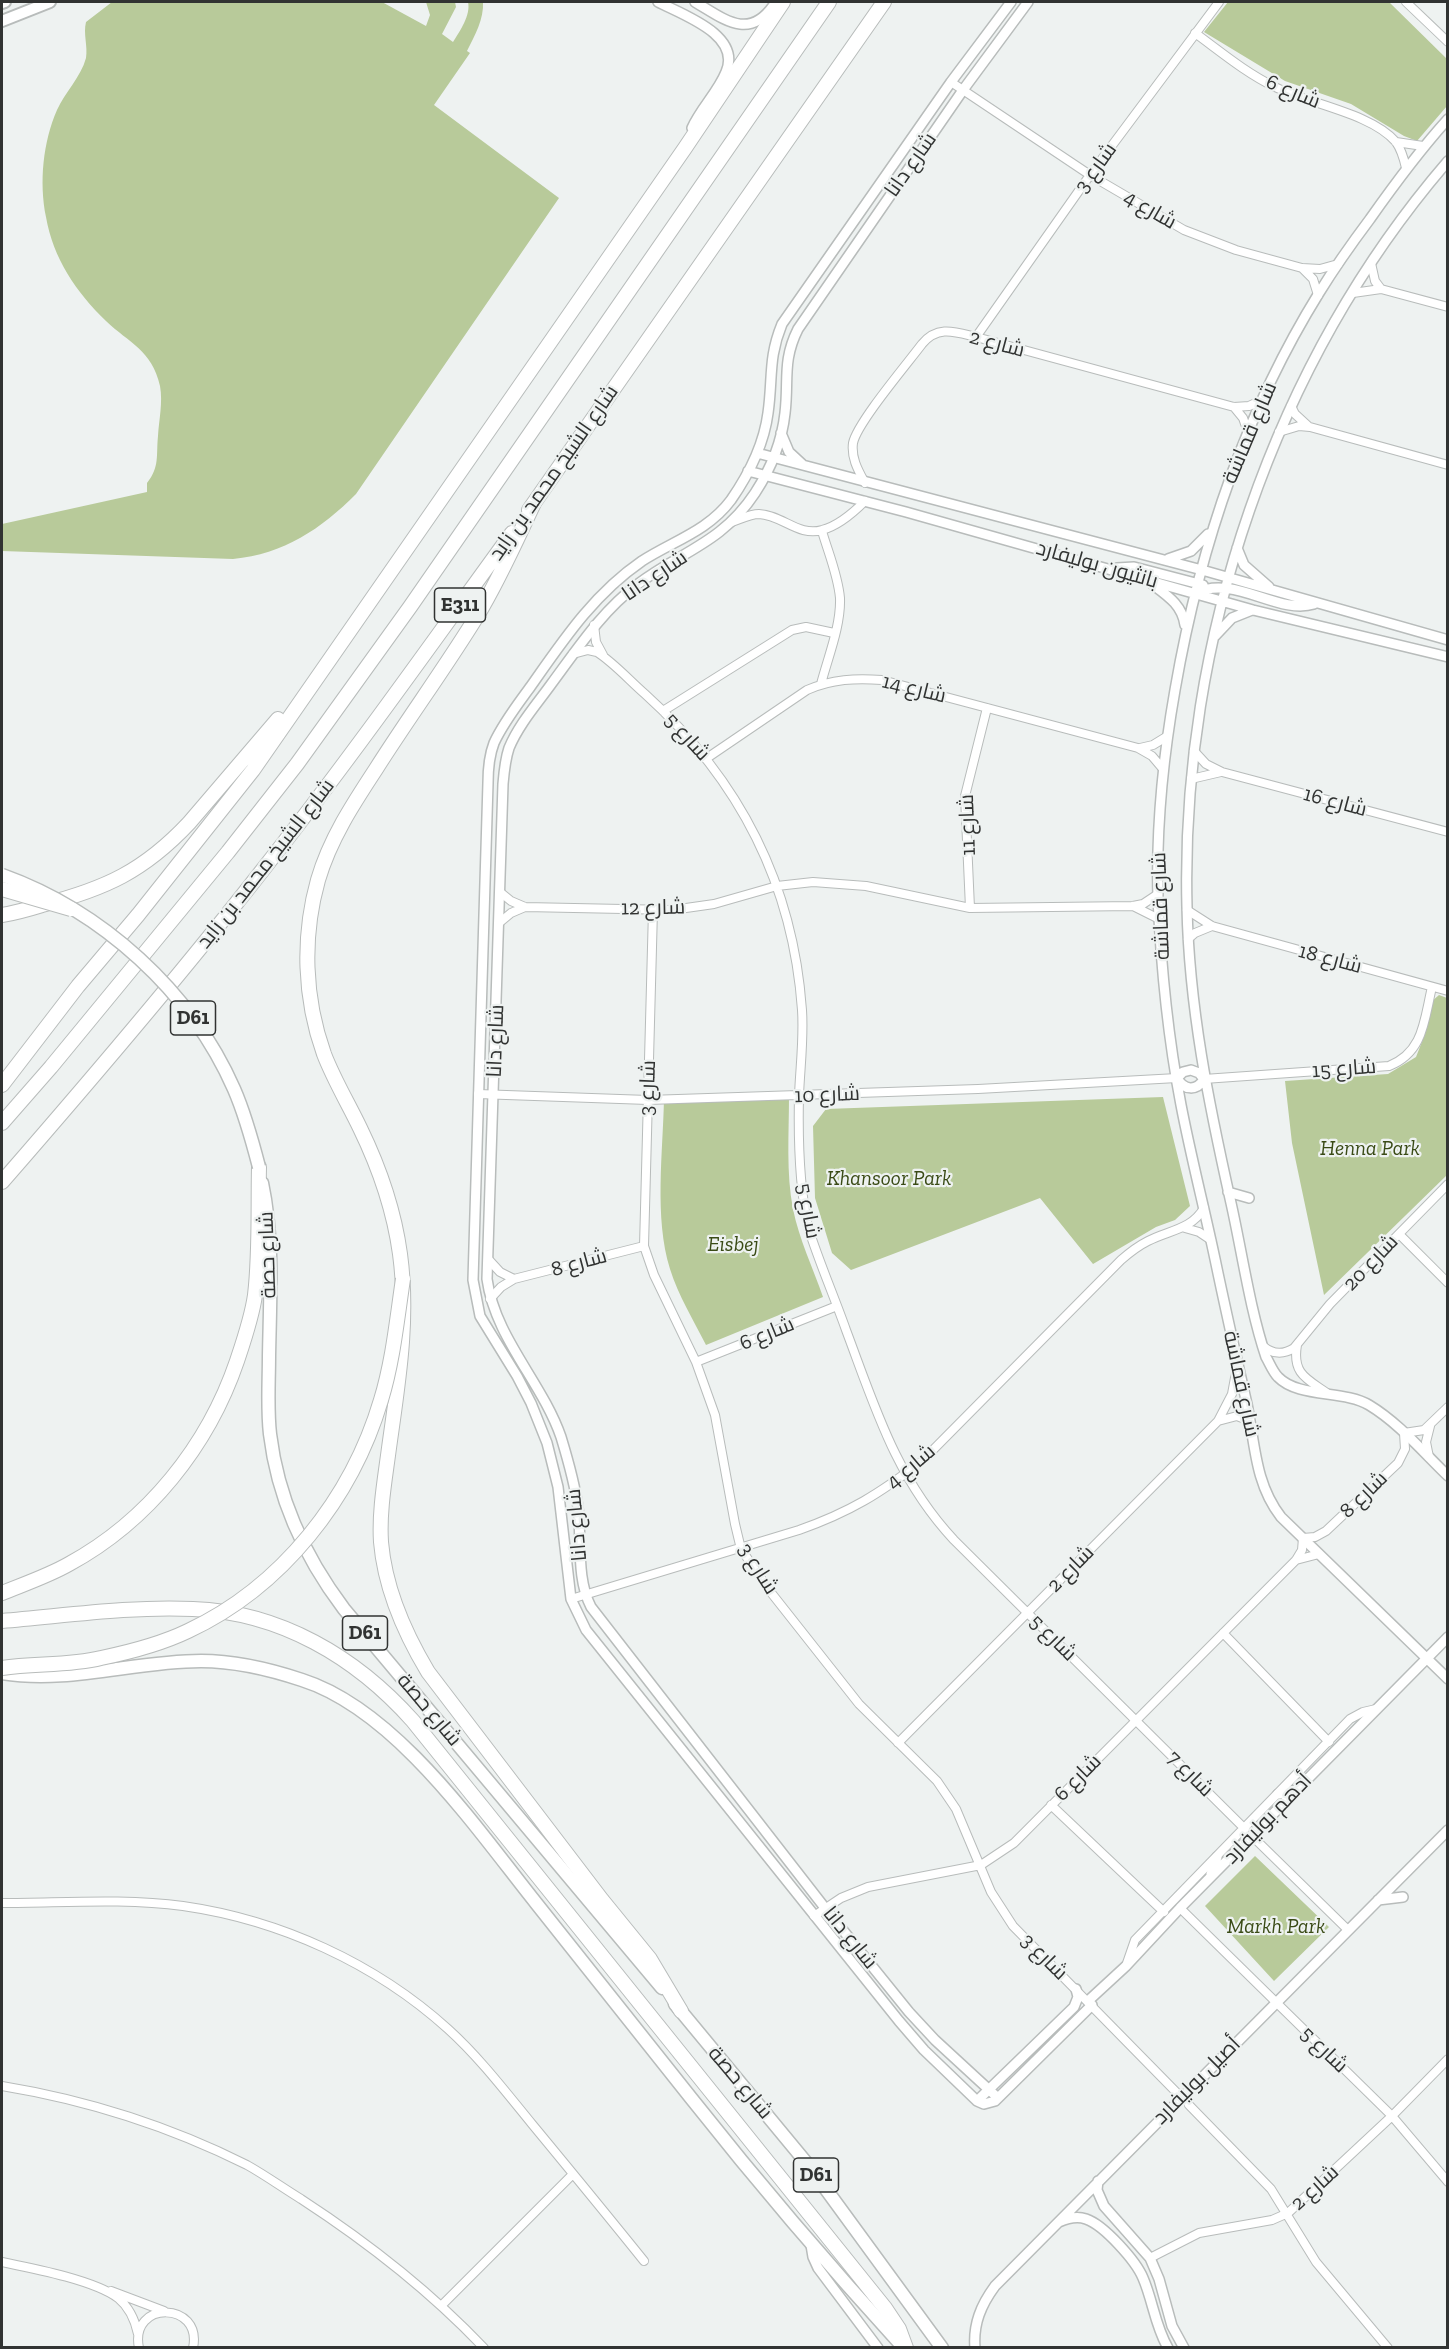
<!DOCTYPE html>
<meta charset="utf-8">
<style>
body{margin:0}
#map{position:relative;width:1449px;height:2349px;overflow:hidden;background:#eef2f1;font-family:"Zilla Slab",serif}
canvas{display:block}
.frame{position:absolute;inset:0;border:3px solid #313332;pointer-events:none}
</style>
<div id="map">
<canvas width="1449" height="2349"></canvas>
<div class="frame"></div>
</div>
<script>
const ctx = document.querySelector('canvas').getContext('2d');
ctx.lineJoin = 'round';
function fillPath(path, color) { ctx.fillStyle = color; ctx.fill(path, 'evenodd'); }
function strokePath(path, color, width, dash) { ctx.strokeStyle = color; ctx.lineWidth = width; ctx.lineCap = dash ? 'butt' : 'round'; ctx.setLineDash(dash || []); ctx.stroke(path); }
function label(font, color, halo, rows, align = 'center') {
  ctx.font = font + ' "Zilla Slab",Cairo,serif'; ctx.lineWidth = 4.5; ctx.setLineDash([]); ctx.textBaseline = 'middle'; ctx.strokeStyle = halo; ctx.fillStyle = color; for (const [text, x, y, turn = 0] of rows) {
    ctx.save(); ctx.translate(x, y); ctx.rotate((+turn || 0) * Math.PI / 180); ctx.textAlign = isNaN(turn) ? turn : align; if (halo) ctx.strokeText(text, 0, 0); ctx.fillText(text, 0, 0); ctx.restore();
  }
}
fillPath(new Path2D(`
 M112,2h270l44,24 4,-11 -4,-13h29l1,5 -14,27 11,8c7,-11 18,-27 15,-40h15c1,17 -8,33 -16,49l3,2 -36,52 125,93 -203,296c-35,35 -72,60 -123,65l-231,-8v-27l145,-32v-9c13,-16 9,-28 11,-47 1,-17 5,-33 2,-50 -8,-36 -31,-43 -54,-65 -30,-29 -53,-63 -60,-104 -7,-35 -3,-75 11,-107 8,-18 24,-33 29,-52 2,-12 -3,-24 0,-36z
 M1228,2h161l58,57v47l-30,35 -13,-5 -53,-32 -66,-23 -81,-49z
 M1439,995l8,3v177l-123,120 -32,-152 -7,-62 103,-7 28,-17 9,-23 6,-32z
 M789,1097c0,36 -3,76 4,112 6,30 20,59 30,88l-117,48c-12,-24 -28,-50 -36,-76 -16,-52 -7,-116 -6,-171z
 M1163,1097l27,109 -15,14 -19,7 -63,37 -53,-66 -189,72 -19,-17 -17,-55 -2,-72 13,-17z
 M1255,1856l74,71 -55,54 -69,-75z`), '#b8ca9a');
const minor = new Path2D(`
 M1406,2l42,40
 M1195,33c26,19 51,40 80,54 34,17 96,26 121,55 5,7 8,17 10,26
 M951,82l139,93 94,55 52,20 66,18 18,1 18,-5
 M1396,142l27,4
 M1371,263l4,18 6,8
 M1303,269l10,10 5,16
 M1353,293l28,-4 67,18
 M976,337l114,-162 129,-173
 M1291,406l4,8 13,12
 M1234,407l9,11 5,14
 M1279,432l20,-6 11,1 138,38
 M865,483c-7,-13 -14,-25 -12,-40 4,-20 54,-79 69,-99 16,-19 33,-12 54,-7l258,70 15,-1 13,-6
 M732,522c9,-3 18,-8 27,-8 23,1 40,23 63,16 16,-4 31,-17 43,-29
 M594,625l2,17 7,13
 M573,654l15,-4 9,2c17,11 32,28 48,42 93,84 148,189 157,316 2,29 -2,58 -3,86 -1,44 0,89 9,131 11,35 26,69 38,103 29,77 50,148 108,210l291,289
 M821,684c7,-27 20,-58 19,-86 -2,-23 -12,-46 -18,-67
 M663,711l129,-81 14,-3 28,6
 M1140,748l13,-3 13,-8
 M1194,751l12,13 16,8 226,60
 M707,758l100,-68c25,-11 49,-12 75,-10l256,68 14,8 11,13
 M1191,779l30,-7
 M500,892l11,9 14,6 147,3 42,-6 63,-18 36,-4 53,4 104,22 163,-2 10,-2 15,-10
 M1133,906l26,13
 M970,908l-5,-112 22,-88
 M653,910l-9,336 10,29 42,87 19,53 20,109 6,25 28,41 90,114 78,77 19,28 35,83 22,34 168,171
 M1187,910l25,16 236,65
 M499,923l12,-10 14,-6
 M1188,939l7,-6 17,-7
 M1204,1079l185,-13c35,-14 35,-46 43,-79
 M478,1094l170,6 330,-11 199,-11
 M1185,1228l14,4 12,8
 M1399,1234l49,49
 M489,1260l11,12 14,7
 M490,1299l11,-12 13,-8 130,-33
 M1297,1345c-5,29 10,34 30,48
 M1263,1346c9,8 20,9 31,2l36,-44 118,-120
 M696,1362l141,-56
 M1218,1421l19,-5 13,5
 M1429,1457l-3,-15 4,-16
 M1296,1560l23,-6
 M571,1599l228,-69c51,-18 80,-36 123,-69l199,-201c8,-7 17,-14 27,-19 21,-11 43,-11 56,-33
 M1223,1633l106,109
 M898,1743l320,-322 14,-27 5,-27
 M1051,1805l113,107
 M1252,1836l96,94
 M2,1903c60,0 121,-5 181,3 97,14 192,57 265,123 31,28 57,62 84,95 38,46 75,91 112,137
 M1180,1908l212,208 56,66
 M814,1916l27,-18 27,-11 113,-22 33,-22 282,-283 6,-10 1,-12 12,-1 11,-6 72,-68 7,-14 -1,-16 20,-3 24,-23
 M1126,1966l9,-26 215,-221 13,-7 13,-3
 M2,2086c85,14 167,40 245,79 18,10 36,23 54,34 66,43 128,91 183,149
 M1189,2105l82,84 45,73 72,86
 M1150,2258l49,-25 73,-13 16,-7 104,-97 56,-57
 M2,2262c29,6 92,18 116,36 11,9 17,22 20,36
 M111,2291l53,20
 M441,2306l132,-132
 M139,2348c-10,-48 64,-47 54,0`);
const tertiary = new Path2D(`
 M658,2c25,13 84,33 68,70 -8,20 -25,36 -34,56
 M695,2c28,16 53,39 78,4
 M1011,2l-60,80 -169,242c-14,34 -9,54 -14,89 -4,31 -19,61 -37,87 -23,31 -58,41 -89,61 -48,33 -78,78 -111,125 -13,18 -28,37 -37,57 -5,13 -6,27 -6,40l-15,497 7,36 37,60 14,27 16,40 11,44 13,112 15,31 313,391 25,29 53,51 7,3 11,-3 97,-96
 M1448,119c-29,32 -54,66 -78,100 -18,24 -35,48 -51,74 -75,121 -120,258 -144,397 -12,68 -19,139 -17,208 3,69 10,139 23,207 10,52 23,102 34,154 10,48 21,97 32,145 8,40 8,80 34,113l167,162
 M1448,161c-174,202 -268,480 -261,746 2,100 22,198 44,296 11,49 19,107 35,154 4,7 7,15 12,20 20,21 66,13 91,28 30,18 54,47 79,71
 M781,433l8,19 13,12
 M757,453l445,117 246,70
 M748,471l158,41 347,98 195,47
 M1237,548l7,17 25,22
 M1168,559l23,-8 17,-17
 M1117,568l17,-1 69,18
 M1152,584c16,12 30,21 33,41
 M1195,593c40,-19 82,22 119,11
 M1215,636l17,-18 20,-8
 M1191,1070l8,3 5,6c-7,12 -20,12 -27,-1l6,-6z
 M1228,1192l21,6
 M1278,1794l18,-4
 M1211,1874l6,-17
 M1378,1900l25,-3
 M1088,2001l38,-35 54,-58 268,-271
 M998,2098l-63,-58 -26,-28 -84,-104 -234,-301c-15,-29 -9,-66 -13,-99 -3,-24 -10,-48 -17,-71 -19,-55 -66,-99 -74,-158l16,-495c1,-12 2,-24 6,-36 10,-24 28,-44 43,-65 26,-35 50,-72 86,-99 44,-33 84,-41 117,-91 15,-23 27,-52 30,-80 4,-33 -3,-52 13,-84l165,-239 65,-88
 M977,2101l97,-94 4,-10 -2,-8
 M1098,2181l-1,9 7,16 46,52 9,21 13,47 12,22
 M1059,2222c9,-4 18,-6 27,-3 18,6 50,42 57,59 10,23 12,48 25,70
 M811,2245l2,12 5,11 60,80
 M975,2348c-2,-24 6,-43 20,-62l453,-456`);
const secondary = new Path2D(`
 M2,3l3,-1
 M2,21l48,-19`);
const primary = new Path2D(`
 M262,1183c12,57 8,115 7,173 0,26 -2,52 1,78 8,66 34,122 74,175l318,379
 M2,1673c67,11 132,-12 199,-12 34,0 68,8 101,19 94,30 174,148 234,223 52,65 103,130 155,195 68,86 139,169 213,250
 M675,2004l134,162 133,182`);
const motorway = new Path2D(`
 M534,503c-18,38 -35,77 -57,113 -32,52 -68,101 -101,153 -23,35 -46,70 -58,111 -16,57 -14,118 6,174 10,26 24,49 36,74 19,39 34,82 40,126 9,66 -2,129 -11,194 -4,31 -10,63 -8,94 4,47 23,90 47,130l174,228 48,59 31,52
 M529,510l355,-508
 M2,915c13,-2 27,-6 40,-10 63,-16 102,-34 147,-82l89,-104
 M2,1085l76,-99 60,-71 115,-145 432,-622 98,-146
 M2,1123l49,-56 177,-215 69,-88 113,-157 419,-605
 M2,1182c88,-101 176,-204 259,-310 87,-110 168,-225 251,-339
 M2,1593c22,-9 46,-17 67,-29 79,-43 139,-118 168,-203 7,-21 15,-44 18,-66 5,-42 3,-86 4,-128
 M2,1621c62,-5 128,-15 191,-12 87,3 163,48 220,112l472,587 14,21 7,19`);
strokePath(minor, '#b8bcbb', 10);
strokePath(tertiary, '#b8bcbb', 12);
strokePath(secondary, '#b8bcbb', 14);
strokePath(primary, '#b8bcbb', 15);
strokePath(motorway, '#b8bcbb', 16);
strokePath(minor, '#fff', 8);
strokePath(tertiary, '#fff', 9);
strokePath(secondary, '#fff', 10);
strokePath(primary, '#fff', 12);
strokePath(motorway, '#fff', 14);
const primaryBridge = new Path2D(`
 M2,875c100,36 189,116 232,214 11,25 18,51 25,78`);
const motorwayBridge = new Path2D(`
 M2,889l69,20
 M2,1668c33,-5 67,-2 99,-10 29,-6 60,-14 87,-27 94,-44 164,-133 193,-231 12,-39 16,-81 22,-121`);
strokePath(primaryBridge, '#b8bcbb', 15, []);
strokePath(motorwayBridge, '#b8bcbb', 16, []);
strokePath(primaryBridge, '#fff', 12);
strokePath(motorwayBridge, '#fff', 14);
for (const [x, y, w] of [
 [460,605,51],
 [193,1018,45],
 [365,1633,45],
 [816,2175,45]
]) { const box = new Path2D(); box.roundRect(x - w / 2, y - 17, w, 34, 4.5); ctx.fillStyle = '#eef2f1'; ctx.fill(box); strokePath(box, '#313332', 1.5); }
label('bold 20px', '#313332', null, [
 ["E311",460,605],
 ["D61",193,1018],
 ["D61",365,1633],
 ["D61",816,2175]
]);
label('21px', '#313332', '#eef2f1', [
 ["شارع 6",1293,92,23],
 ["شارع دانا",911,165,-55],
 ["شارع 3",1096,168,-54],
 ["شارع 4",1150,210,30],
 ["شارع 2",997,344,15],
 ["شارع قماشة",1250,433,-67],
 ["شارع الشيخ محمد بن زايد",554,473,-55],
 ["بانثيون بوليفارد",1097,565,16],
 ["شارع دانا",655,576,-34],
 ["شارع 14",914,689,14],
 ["شارع 5",687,737,48],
 ["شارع 16",1335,802,15],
 ["شارع 11",968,825,-92],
 ["شارع الشيخ محمد بن زايد",266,864,-52],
 ["شارع قماشة",1161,906,-92],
 ["شارع 12",653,908,-1],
 ["شارع 18",1330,959,15],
 ["شارع دانا",496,1041,-88],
 ["شارع 15",1344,1069,-4],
 ["شارع 3",648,1088,-88],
 ["شارع 10",827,1095,-2],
 ["شارع 5",808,1211,80],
 ["شارع حصة",268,1255,-92],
 ["شارع 8",579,1263,-15],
 ["شارع 20",1371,1263,-46],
 ["شارع 6",767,1334,-22],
 ["شارع قماشة",1241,1384,78],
 ["شارع 4",911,1467,-40],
 ["شارع 8",1364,1495,-44],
 ["شارع دانا",577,1525,-95],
 ["شارع 3",758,1569,58],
 ["شارع 2",1071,1569,-45],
 ["شارع 5",1053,1638,45],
 ["شارع حصة",429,1710,50],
 ["شارع 7",1190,1774,45],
 ["شارع 6",1078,1778,-45],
 ["أدهم بوليفارد",1268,1819,-46],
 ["شارع دانا",850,1938,51],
 ["شارع 3",1044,1957,45],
 ["شارع 5",1324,2050,44],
 ["أصيل بوليفارد",1197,2081,-45],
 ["شارع حصة",740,2083,50],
 ["شارع 2",1315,2188,-42]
]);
label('italic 21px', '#3a4b16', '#eef2f1', [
 ["Henna Park",1370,1149],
 ["Khansoor Park",889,1179],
 ["Eisbej",733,1245],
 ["Markh Park",1276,1927]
]);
</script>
